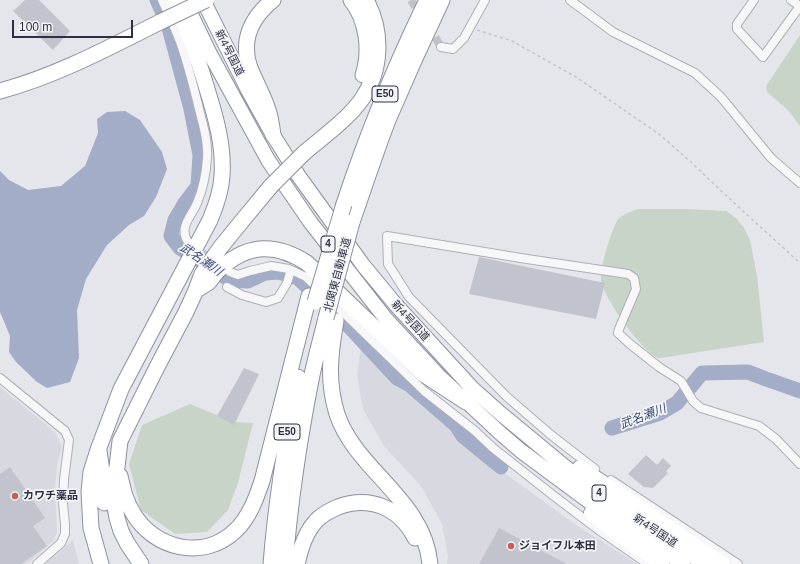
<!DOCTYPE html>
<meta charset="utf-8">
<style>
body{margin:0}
#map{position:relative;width:800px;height:564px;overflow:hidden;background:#e5e6eb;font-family:Arial,sans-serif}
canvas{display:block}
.scale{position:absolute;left:12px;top:20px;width:121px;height:18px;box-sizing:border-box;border:2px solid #2e3042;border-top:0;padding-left:5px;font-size:12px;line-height:14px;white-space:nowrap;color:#2e3042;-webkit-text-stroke:3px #f4f5f8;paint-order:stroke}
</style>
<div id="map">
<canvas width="800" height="564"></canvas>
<div class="scale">100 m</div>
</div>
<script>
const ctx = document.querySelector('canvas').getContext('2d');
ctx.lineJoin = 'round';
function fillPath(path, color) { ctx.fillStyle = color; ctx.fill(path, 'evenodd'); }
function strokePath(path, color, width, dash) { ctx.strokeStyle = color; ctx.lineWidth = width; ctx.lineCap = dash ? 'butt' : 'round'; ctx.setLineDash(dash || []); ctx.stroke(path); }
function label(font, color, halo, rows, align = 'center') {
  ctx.font = font + ' Arial,"Noto Sans JP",sans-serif'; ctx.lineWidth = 3.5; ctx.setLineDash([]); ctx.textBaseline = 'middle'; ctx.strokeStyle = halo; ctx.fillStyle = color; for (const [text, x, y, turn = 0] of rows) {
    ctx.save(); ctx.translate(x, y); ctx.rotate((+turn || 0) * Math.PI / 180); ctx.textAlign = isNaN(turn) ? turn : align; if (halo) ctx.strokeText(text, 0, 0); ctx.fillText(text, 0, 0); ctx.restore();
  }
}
fillPath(new Path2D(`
 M361,345l36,36 103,89 79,57 58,37h-190l1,-7 -6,-33 -21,-38 -37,-40 -21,-37 -6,-33z
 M0,387l55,45 7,15 -5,18 -2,24 2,43 -3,8 -27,24h-27z
 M73,540l6,24h-34z`), '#d7d8e0');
fillPath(new Path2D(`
 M800,35v91l-12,-16 -21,-18 -1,-6z
 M638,209h47l41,2 10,7 8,10 6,12 7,36 7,66 -104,16c-2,0 -4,-1 -5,-2 -15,-8 -52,-59 -54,-76 -1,-13 10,-48 16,-59 5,-7 13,-9 21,-12z
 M190,404l44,18 19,1 -15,60 -10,27 -21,22 -32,2 -34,-24 -12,-46 13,-39z`), '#c7d4c7');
fillPath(new Path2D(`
 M125,111l15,9 22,32 5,17 -11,28 -12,19 -15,9 -22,20 -21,34 -9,31 2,48 -9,24 -23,6 -10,-6 -21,-20 -7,-10 1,-16 -10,-24v-141l9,9 19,10 33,-4 24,-20 13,-33 -1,-14 10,-7z`), '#a3adc7');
strokePath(new Path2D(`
 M157,0l11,24 23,85 9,46 -2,31 -13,17 -10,17 -4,16 9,12 50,32 18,1 17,-8 14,-1 19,6 46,43 53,57 13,7 46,40 7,11 38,31
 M612,428l48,-15 17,-10 25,-30 46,-1 18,7 34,12`), '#a3adc7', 15);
fillPath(new Path2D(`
 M25,0h14l31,31 -17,19 -40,-39z
 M479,257l126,26 -9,36 -127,-25z
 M244,368l15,6 -25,51 -17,-9z
 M646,455l11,10 6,-7 8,8 -5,5 2,2 -15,15 -9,-1 -16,-13z
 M10,467l35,51 -12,8 14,20 -26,18h-21v-90z
 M499,528l68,36h-88z`), '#c2c4cd');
strokePath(new Path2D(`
 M411,0l10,16
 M429,27l12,20
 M193,246l21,15`), '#c0c2c9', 8, [8, 4]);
const minor = new Path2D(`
 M162,0c6,13 12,26 17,39 9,24 15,49 21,74 4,15 8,30 7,45 -1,15 -4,31 -10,45 -5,13 -19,24 -9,39
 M570,0l43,32 82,41 26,24 50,61 29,25
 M754,0l-17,24v5l26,28 37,-51 -9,-6
 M441,47l12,2 11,-11 21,-38
 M230,272l8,3 12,-4 21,-5 18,3 17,8 15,14
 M227,287l15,8 24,7 12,-4 9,-15 4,-13
 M329,299l95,92 51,40 18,17 61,48 46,35 48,33
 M0,378l65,53 4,9 -5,39 -1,24 2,21v10l-4,9 -24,21
 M595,469l-44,-34 -45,-39 -97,-99 -21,-33 -1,-28 140,23 101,15 6,4 2,11 -17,40 -1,4 12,11 29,23 22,14 12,20 8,7 58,18 17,13 24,25
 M611,480l127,84`);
const trunk = new Path2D(`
 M184,0l25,52 59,108 21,31 22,32 75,96 52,56 61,57 22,19 73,54 89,59
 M203,0l45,90 25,45 25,40 65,90 33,40 76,83 28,25 70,58 47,35 87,58
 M580,467l143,97
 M591,513l21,17 50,34`);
const motorway = new Path2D(`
 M351,0c16,20 20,51 12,75
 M0,91c56,-15 108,-43 160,-69
 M273,135c-1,-7 -2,-15 -4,-22 -4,-15 -13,-30 -19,-45 -10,-28 2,-51 23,-68
 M304,153c19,-16 44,-34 58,-54 20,-29 21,-68 4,-99
 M344,204c23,-70 51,-138 83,-204
 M352,222c12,-34 23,-68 36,-102 17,-40 35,-80 54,-120
 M200,288c2,-2 5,-3 8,-5 4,-4 7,-10 12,-14 28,-26 56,-26 87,-6l116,111 43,28
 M336,321c-6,33 -9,61 1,93 19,57 87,85 93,150
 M99,451l3,20 2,32
 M120,476c3,13 5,24 13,37 21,36 70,48 102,18 14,-13 21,-32 27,-50l47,-185
 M101,564l-10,-36 -2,-36 2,-20 7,-22 23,-61 89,-169c6,-14 11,-28 12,-44 2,-30 -6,-58 -15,-87 -9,-30 -19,-61 -33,-89
 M141,564l-14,-21 -6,-12 -4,-13 -3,-17 -1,-17 4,-17 3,-26 37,-74 29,-55 10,-22 6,-16 18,-26 22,-27 29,-35
 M271,564c5,-63 15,-125 27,-187
 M285,564c5,-62 14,-123 26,-184 4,-21 10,-41 15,-62
 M297,564c4,-17 9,-34 22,-46 6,-5 12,-8 19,-11 32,-12 62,1 77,31`);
strokePath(minor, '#aeafb8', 10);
strokePath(trunk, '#8d90a0', 16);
strokePath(motorway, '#8d90a0', 17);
strokePath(new Path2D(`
 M477,30l35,11 64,36 83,57 33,29 27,26 81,74`), '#c3c3c9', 1.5, [3, 3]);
strokePath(minor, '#f7f7f9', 8);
strokePath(trunk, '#fff', 14);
strokePath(motorway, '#fff', 15);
const motorwayBridge = new Path2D(`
 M160,22l46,-22
 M271,186l33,-33
 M315,302l29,-98
 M326,318l26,-96`);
strokePath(motorwayBridge, '#8d90a0', 17, []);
strokePath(motorwayBridge, '#fff', 15);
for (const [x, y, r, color] of [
 [15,496,4,"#c35f57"],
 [511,546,4,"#c35f57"]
]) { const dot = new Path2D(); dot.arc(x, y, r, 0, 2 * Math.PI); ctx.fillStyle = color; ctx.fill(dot); strokePath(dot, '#f4f5f8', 1.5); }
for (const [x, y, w] of [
 [385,94,26],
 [328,244,14],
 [287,432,26],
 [599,493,14]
]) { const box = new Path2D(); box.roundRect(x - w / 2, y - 8, w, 16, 3); ctx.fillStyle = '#f4f5f8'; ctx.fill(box); strokePath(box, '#2e3042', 1); }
label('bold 10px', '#2e3042', null, [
 ["E50",385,94],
 ["4",328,244],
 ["E50",287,432],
 ["4",599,493]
]);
label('11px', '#2e3042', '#f4f5f8', [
 ["新4号国道",229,53,63],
 ["北関東自動車道",338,275,-75],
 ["新4号国道",410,321,48],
 ["新4号国道",655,531,34]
]);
label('bold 11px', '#2e3042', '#f4f5f8', [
 ["カワチ薬品",23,496],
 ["ジョイフル本田",519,546]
], 'left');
label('italic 12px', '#3b4872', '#f4f5f8', [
 ["武名瀬川",201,260,34],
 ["武名瀬川",643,417,-21]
]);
</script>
